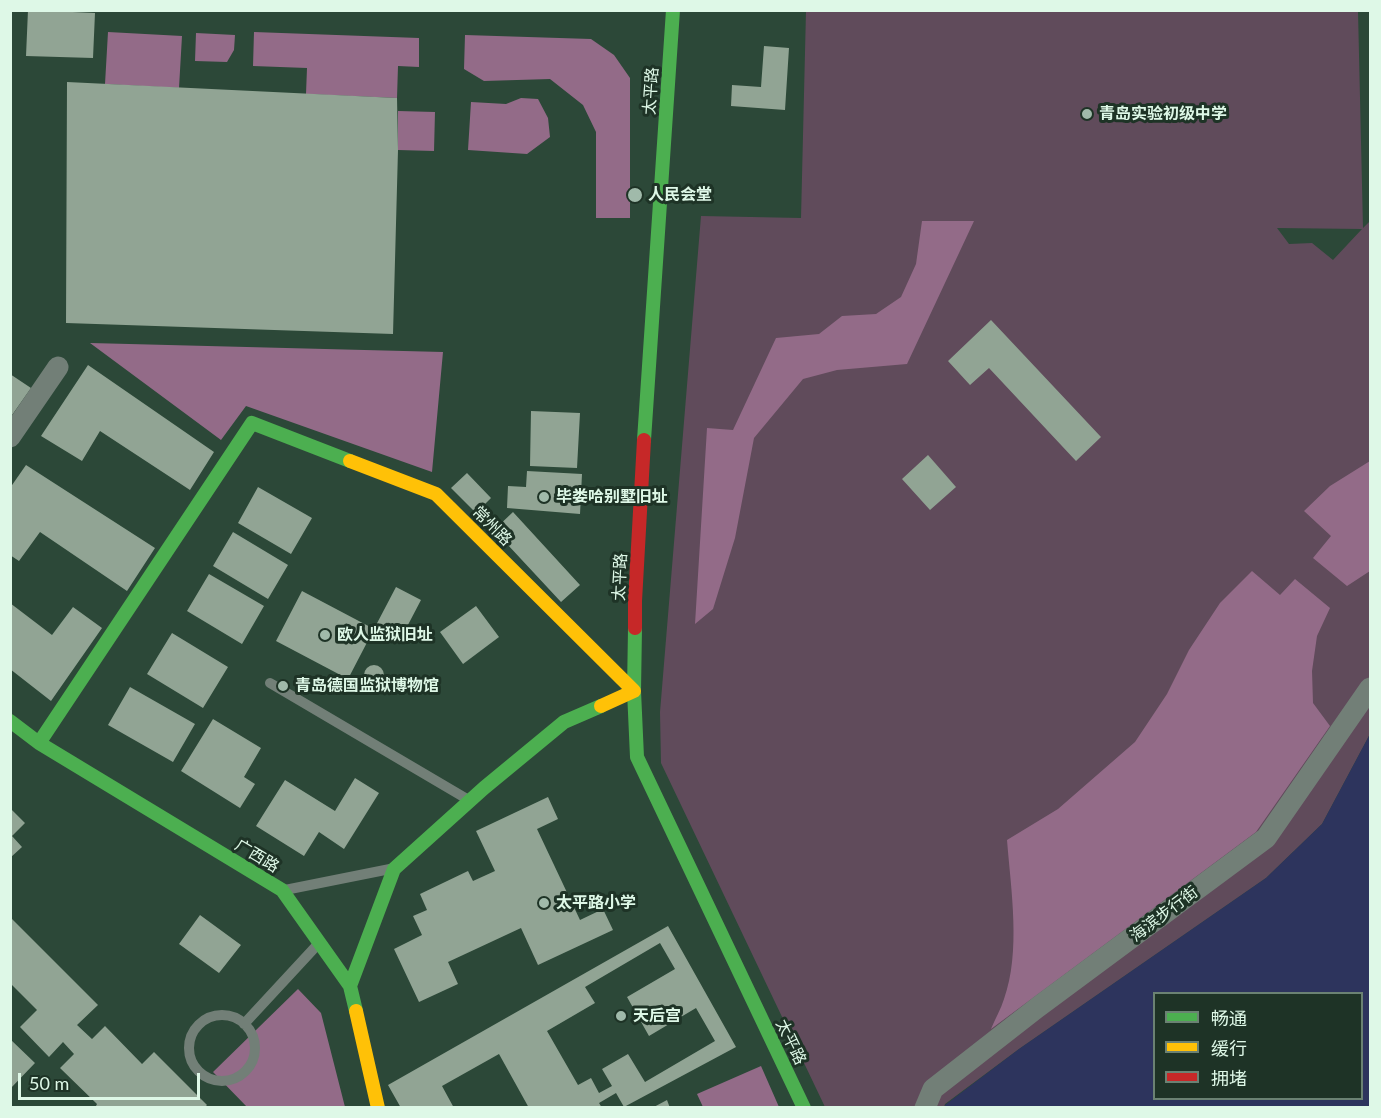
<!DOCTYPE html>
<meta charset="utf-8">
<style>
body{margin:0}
#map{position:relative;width:1381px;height:1118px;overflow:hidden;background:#2c4838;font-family:Lato,"Noto Sans SC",sans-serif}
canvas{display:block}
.frame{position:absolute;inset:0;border:12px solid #def8e7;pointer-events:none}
.legend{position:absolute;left:1153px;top:992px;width:210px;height:108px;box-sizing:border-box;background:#1e3326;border:2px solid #6b8273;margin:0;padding:8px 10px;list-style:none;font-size:18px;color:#def8e7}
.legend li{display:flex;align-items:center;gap:12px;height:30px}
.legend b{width:30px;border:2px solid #6b8273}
.scale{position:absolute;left:18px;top:1073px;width:182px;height:27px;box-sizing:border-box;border:3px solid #def8e7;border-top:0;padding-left:8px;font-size:18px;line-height:21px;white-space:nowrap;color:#def8e7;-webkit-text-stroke:4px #1e3326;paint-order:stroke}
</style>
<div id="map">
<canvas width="1381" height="1118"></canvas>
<div class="frame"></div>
<ul class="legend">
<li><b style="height:8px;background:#4caf50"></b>畅通</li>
<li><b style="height:8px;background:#ffc107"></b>缓行</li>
<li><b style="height:8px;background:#c62828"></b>拥堵</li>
</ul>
<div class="scale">50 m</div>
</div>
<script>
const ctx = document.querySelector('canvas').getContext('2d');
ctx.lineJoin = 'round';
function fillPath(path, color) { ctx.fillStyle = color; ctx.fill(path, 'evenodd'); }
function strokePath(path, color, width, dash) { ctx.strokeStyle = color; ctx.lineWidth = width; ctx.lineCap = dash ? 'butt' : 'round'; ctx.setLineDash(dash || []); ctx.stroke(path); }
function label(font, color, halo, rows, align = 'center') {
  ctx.font = font + ' Lato,"Noto Sans SC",sans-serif'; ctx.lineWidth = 6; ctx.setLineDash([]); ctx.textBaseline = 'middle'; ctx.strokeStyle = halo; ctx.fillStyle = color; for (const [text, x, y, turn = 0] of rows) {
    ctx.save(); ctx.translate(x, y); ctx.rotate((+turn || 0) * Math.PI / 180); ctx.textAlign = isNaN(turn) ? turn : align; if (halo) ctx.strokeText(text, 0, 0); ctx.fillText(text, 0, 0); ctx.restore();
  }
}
fillPath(new Path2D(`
 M806,11h552l5,217 7,-7v513l-48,90 -56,54 -247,171 -74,55 -1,3h-119l-164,-344 -1,-51 41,-496 100,2zM1277,228l85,1 -29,31 -21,-17 -23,1z`), '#604b5b');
fillPath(new Path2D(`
 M108,32l74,4 -3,52 -74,-4z
 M254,32l165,6v29l-21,-1 -1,32 -91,-4 1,-26 -54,-2z
 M196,33l39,2 -1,15 -7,12 -32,-1z
 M465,35l126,4 23,16 16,23v140h-34v-86l-13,-27 -33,-26 -66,2 -20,-12z
 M521,98l17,1 10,19 2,19 -23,17 -59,-4 3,-48 35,2z
 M398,111l37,1 -1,39 -36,-1z
 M922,221h52l-67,143 -70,6 -34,9 -49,59 -19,100 -22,71 -18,15 12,-196 26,2 43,-92 43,-4 23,-18 34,-2 25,-17 15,-33z
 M90,343l353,9 -11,120 -186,-66 -25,34z
 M1370,461v110l-23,15 -34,-28 18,-22 -27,-25 26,-25z
 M1252,571l28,24 15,-16 35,29 -13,28 -5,35 1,32 17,23 -74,106 -265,197c4,-10 10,-20 13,-30 17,-47 7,-109 3,-159l51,-31 77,-67 32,-48 22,-44 31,-47z
 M298,989l23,24 24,94h-98l-34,-35z
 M761,1066l18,41h-76l-6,-13z`), '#936b88');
fillPath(new Path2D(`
 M1370,734v373h-425v-2l74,-56 247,-171 56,-54zM1154,994h208v104h-208z`), '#2d345d');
fillPath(new Path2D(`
 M28,10l67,3 -2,45 -67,-2z
 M764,46l25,2 -4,62 -54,-4 1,-21 29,2z
 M67,82l330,16 1,52 -5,184 -327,-11z
 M991,320l110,117 -25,24 -87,-93 -19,17 -22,-24z
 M88,365l126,87 -24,38 -90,-59 -18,30 -41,-25z
 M10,374l21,14 -21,30z
 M531,411l49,2 -3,55 -47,-2z
 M928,455l28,32 -26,23 -28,-31z
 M26,465l129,83 -28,43 -87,-59 -21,29 -9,-6v-67z
 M527,471l55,3 -2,40 -73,-6 1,-22 18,1z
 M467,473l24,25 -15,15 -25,-25z
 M258,487l54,31 -21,36 -53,-31z
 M513,512l67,73 -19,17 -67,-72z
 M233,532l55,33 -20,34 -55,-33z
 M209,574l55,32 -22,38 -55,-33z
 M396,587l25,13 -22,42 -25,-13 -26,50 -72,-38 26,-50 72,38z
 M10,603l42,32 21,-28 29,21 -51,73 -41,-32z
 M476,606l23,31 -36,27 -23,-32z
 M172,633l56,34 -25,41 -56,-34z
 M364 675a10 10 0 1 1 20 0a10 10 0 1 1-20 0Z
 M130,687l65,37 -22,38 -65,-37z
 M213,719l48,29 -17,29 11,7 -15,24 -59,-37z
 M355,778l24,15 -35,56 -25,-17 -15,24 -48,-30 29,-46 50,31z
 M548,797l10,22 -21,10 43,91 23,-11 10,21 -75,35 -17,-37 -73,34 10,22 -39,18 -25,-53 28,-14 -9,-19 14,-6 -7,-16 48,-23 5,10 22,-10 -19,-40z
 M10,808l15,15 -13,13 10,11 -12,11z
 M200,915l41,30 -22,28 -40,-29z
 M10,917l88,88 -21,20 15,14 13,-13 37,38 12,-12 53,53 -3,3h-109l2,-4 -37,-36 14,-14 -11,-12 -14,15 -29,-30 17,-17 -27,-27z
 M668,926l68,121 -112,60 -8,-14 -17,10 3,5h-73l-30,-54 -57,32 12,22h-53l-13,-23zM660,943l15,26 -48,28 22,39 47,-28 19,33 -70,41 -17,-28 -26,15 10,17 -13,7 -8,-15 -13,7 -31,-54 48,-28 -10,-16z
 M10,1039l25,24 -25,26z
 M667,1100l3,8h-18z`), '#91a494');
strokePath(new Path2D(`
 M270,683l197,116
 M285,890l105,-21
 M189 1048a33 33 0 1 1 66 0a33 33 0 1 1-66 0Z
 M244,1024l75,-81`), '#727f77', 10);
strokePath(new Path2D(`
 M10,437l48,-70
 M925,1108l8,-19 105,-82 228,-169 104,-150`), '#727f77', 21);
strokePath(new Path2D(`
 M644,440l29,-430
 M635,628l-1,63 3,66 167,351
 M10,721l29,22 243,147 68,96 6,25
 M39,743l213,-320 98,38
 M350,986l44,-117 90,-81 80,-66 37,-16`), '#4caf50', 14);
strokePath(new Path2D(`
 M350,461l86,33 198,197 -33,15
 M356,1011l22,97`), '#ffc107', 14);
strokePath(new Path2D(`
 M635,628v-27l9,-161`), '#c62828', 14);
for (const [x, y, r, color] of [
 [1087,114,6,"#a0baaa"],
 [635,195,8,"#a0baaa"],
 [544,497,6,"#a0baaa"],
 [325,635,6,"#a0baaa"],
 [283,686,6,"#a0baaa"],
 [544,903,6,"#a0baaa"],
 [621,1016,6,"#a0baaa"]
]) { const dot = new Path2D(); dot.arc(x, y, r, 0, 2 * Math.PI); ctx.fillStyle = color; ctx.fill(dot); strokePath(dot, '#1e3326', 2); }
label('16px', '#def8e7', '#1e3326', [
 ["太平路",651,91,-86],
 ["常州路",492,526,45],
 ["太平路",620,577,-87],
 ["广西路",257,856,31],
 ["海滨步行街",1164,914,-37],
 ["太平路",791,1042,64]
]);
label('bold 16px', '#def8e7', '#1e3326', [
 ["青岛实验初级中学",1099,114],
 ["人民会堂",648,195],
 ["毕娄哈别墅旧址",556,497],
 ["欧人监狱旧址",337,635],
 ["青岛德国监狱博物馆",295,686],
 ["太平路小学",556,903],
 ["天后宫",633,1016]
], 'left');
</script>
